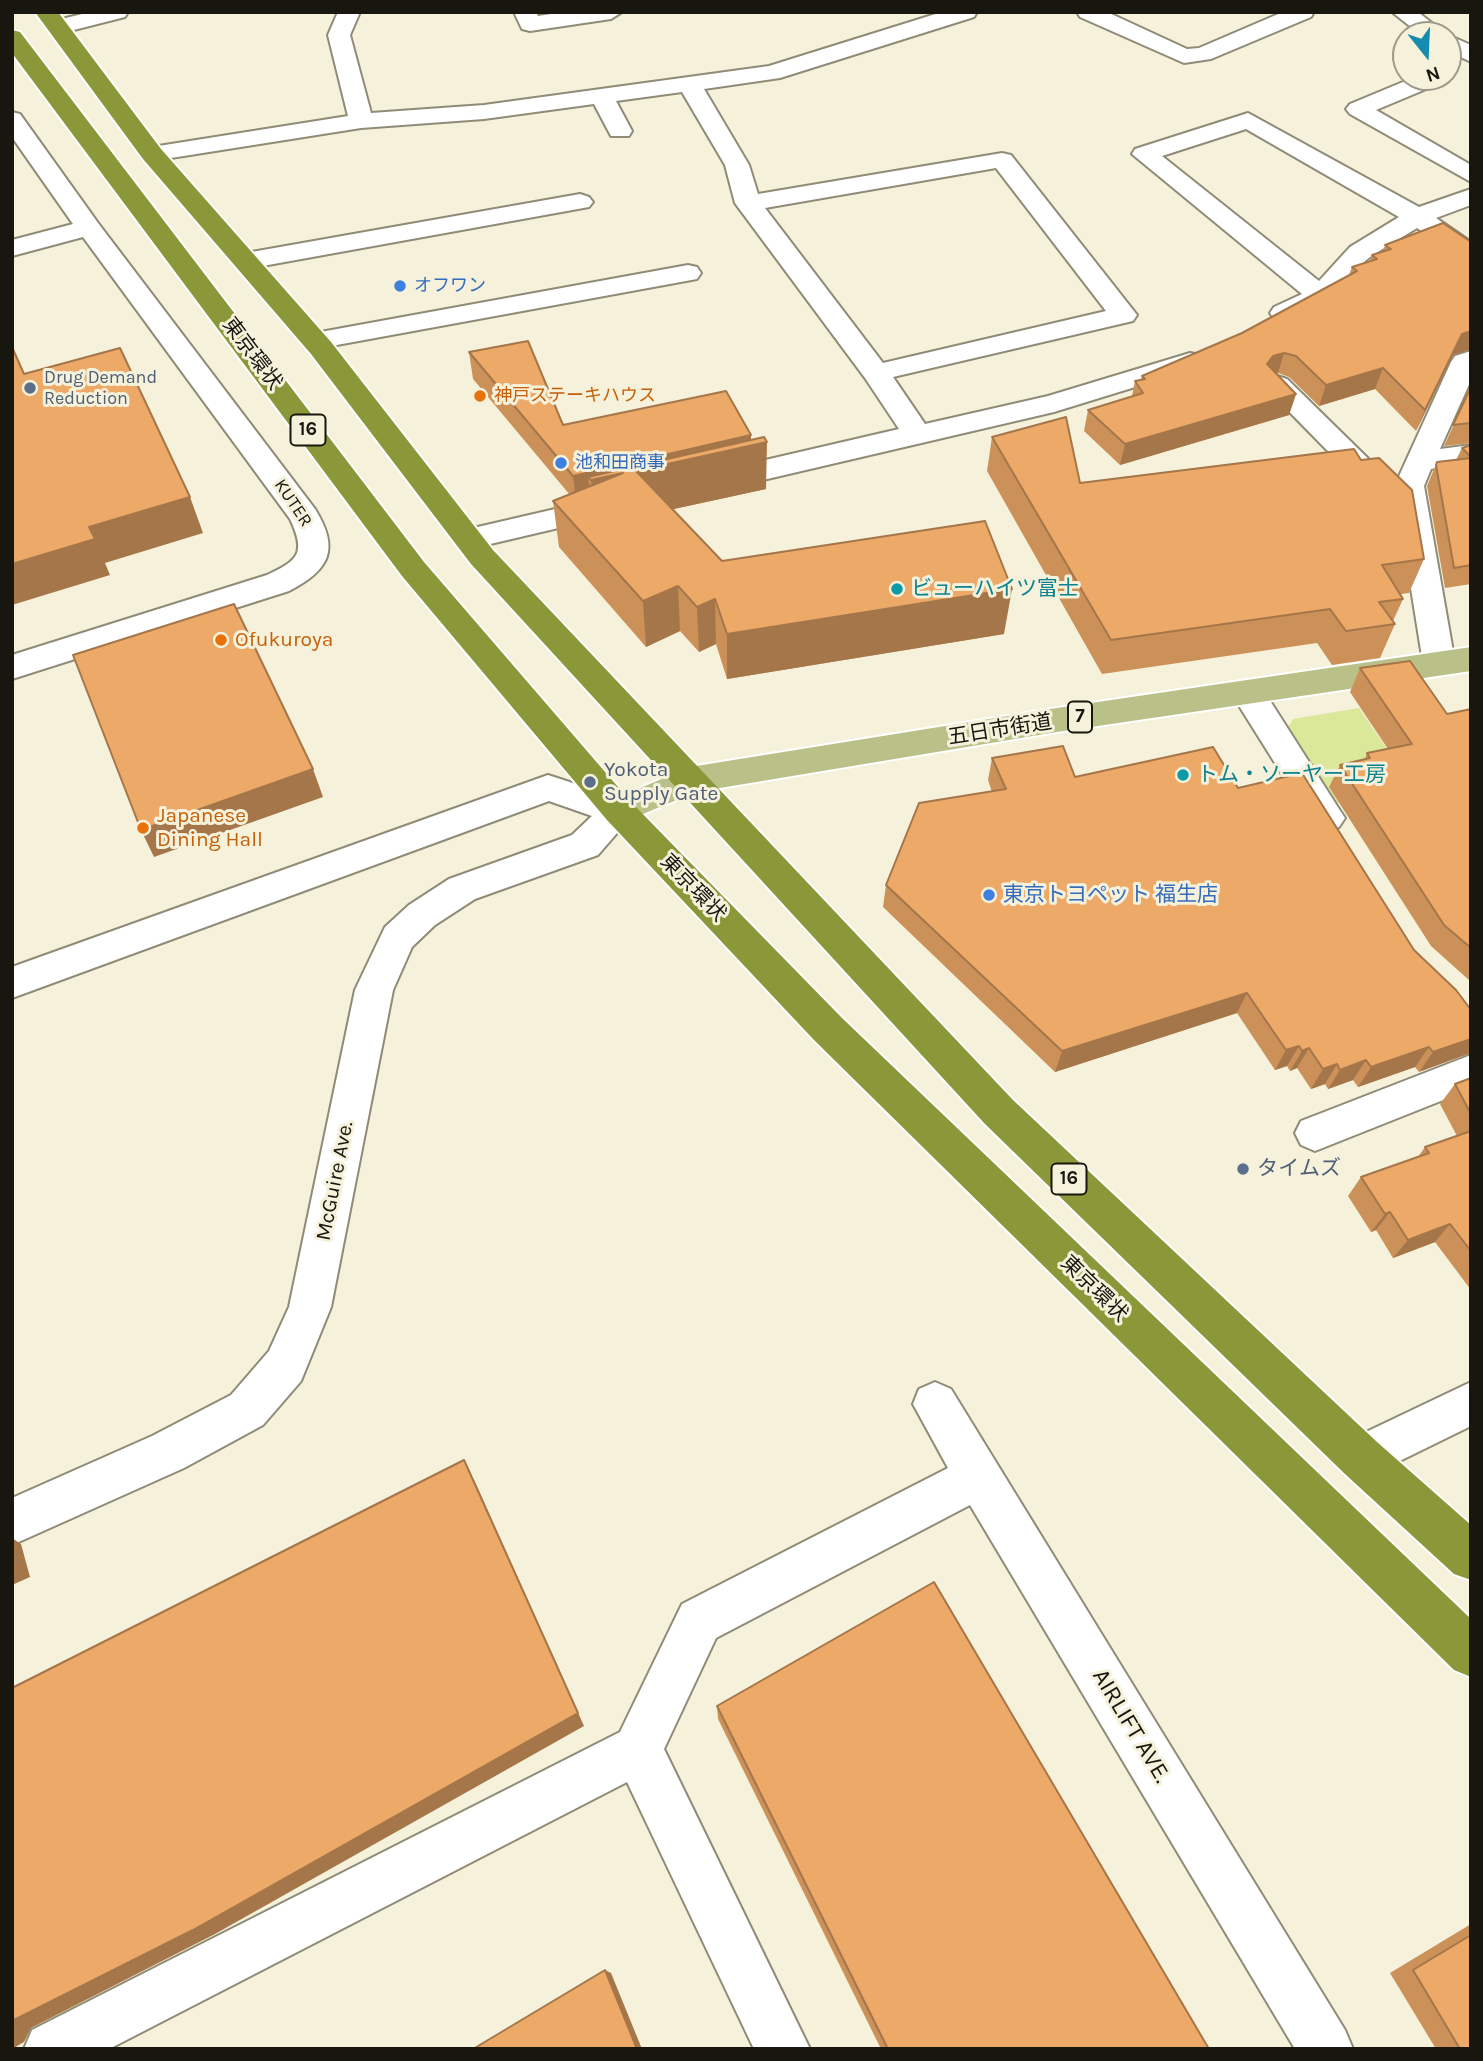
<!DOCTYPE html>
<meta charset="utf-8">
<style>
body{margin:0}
#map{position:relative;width:1483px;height:2061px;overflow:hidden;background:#f5f1db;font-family:Karla,sans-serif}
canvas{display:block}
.frame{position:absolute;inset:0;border:14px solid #18170f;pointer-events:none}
.north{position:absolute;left:1392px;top:21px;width:70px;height:70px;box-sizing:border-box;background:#f5f1db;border:2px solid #9d9a89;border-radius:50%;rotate:162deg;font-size:19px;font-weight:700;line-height:28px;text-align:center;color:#18170f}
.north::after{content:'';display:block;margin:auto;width:24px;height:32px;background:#178baf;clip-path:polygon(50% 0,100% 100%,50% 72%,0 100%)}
</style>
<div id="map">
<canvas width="1483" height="2061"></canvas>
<div class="frame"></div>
<div class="north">N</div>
</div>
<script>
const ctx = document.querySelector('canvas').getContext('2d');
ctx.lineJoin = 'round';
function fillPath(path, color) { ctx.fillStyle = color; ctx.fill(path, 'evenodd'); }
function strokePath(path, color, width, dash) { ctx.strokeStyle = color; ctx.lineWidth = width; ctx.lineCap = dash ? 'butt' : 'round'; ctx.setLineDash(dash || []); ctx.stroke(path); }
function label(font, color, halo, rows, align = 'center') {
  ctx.font = font + ' Karla,"Noto Sans JP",sans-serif'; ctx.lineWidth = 6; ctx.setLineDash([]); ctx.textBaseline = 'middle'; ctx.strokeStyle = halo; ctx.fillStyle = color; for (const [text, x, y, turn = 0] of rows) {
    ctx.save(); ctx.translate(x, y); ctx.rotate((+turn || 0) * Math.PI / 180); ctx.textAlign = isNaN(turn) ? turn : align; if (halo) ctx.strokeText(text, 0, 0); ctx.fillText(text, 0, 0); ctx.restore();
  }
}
fillPath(new Path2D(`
 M1359,708l54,79 -78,17 -49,-73 7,-12z`), '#dbe899');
const minor = new Path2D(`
 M90,12h38l-3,5 -67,17 -11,-7 3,-5z
 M338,12h22l-10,23 21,78 113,-8 285,-39 173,-54h35l-3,5 -194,61 -76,11 45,76 9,29 244,-41 9,2 126,160 -4,6 -240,56 32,47 123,-28 142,-43 10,2 4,6 -4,6 -146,45 -338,79 -11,-3 -4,-7 4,-7 194,-45 -34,-51 -130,-175 -10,-38 -43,-73 -66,9 16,30 -3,5h-18l-17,-32 -110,15 -123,9 -209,33 -9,-2 -3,-5 3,-5 9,-2 196,-31 -20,-81zM996,168l110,143 -223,52 -118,-155z
 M514,12h22l2,4 26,-4h58l-11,7 -81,12 -8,-2z
 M1077,12h30l80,37 12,-1 84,-36h31l-3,5 -100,42 -27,4 -104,-46z
 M1392,12h26l29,23h-26z
 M1448,35l23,10v17l-23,-11z
 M1415,77h32l-4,5 -67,28 95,55v17l-121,-68 -4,-5 4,-5z
 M12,112l8,2 78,109 217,286c25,40 15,61 -26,82l-277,88v-24l255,-80c32,-15 39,-22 23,-56l-207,-282 -71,19v-16l61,-16 -61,-87z
 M1248,113l171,94 52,-18v16l-35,13 35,24v20l-9,-2 -45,-32c-16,10 -32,19 -47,29 -27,20 -54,72 -96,62l-4,-6 4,-6 28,-13 -170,-140 3,-5zM1246,129l153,88 -49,30 -31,34 -157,-125z
 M580,194l9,3 4,5 -4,5 -343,62 -9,-2 -4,-6 4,-6 9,-2z
 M688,265l9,2 4,6 -4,6 -382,70 -10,-2 -4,-6 4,-6 10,-2z
 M1471,351v29l-31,69 31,-4v18l-40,6 -7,17 31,177 -4,8 -12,4 -12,-4 -4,-8 -28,-174 -3,5 -11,3 -11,-3 -107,-109 4,-6 10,-3 10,3 108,106 56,-123 4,-6z
 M607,497l11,3 4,7 -4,7 -149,35 -11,-3 -4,-7 4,-7 11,-3z
 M1248,681l12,4 79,124 6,9 -6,9 -12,4 -12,-4 -84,-134 5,-8z
 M548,775l83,27 5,9 -38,44 -123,44 -40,26 -23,22 -19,43 -62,317 -30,74 -38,44 -79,43 -172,77v-47l140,-62 79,-41 38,-44 20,-44 66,-317 30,-63 24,-22 40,-26 123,-44 20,-19 -43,-15 -537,197v-31z
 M1471,1055v34l-156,62 -14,-6 -6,-12 6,-12z
 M935,1382l16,7 394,641 8,19h-58l-325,-544 -254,133 -52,111 146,300h-56l-127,-267 -518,267h-85l8,-19 588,-298 62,-128 266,-136 -35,-64 6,-15z
 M1471,1382v44l-110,54 -16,-6 -7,-16 7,-16z`);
const major = new Path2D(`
 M1471,647v24l-414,61 -361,60 -77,32 -12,-4 -5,-9 5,-9 83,-35 367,-59z`);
const highway = new Path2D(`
 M35,12h23l103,137 170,193 162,208 520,550 364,342 94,83v55l-17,-6 -109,-100 -360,-350 -514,-560 -160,-210 -168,-195z
 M12,30l8,2 404,530 207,240 211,216 629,601v58l-17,-7 -640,-630 -207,-220 -205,-244 -390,-523z`);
strokePath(minor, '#8f8b77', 4);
strokePath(major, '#fff', 4);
strokePath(highway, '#fff', 4);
fillPath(minor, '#fff');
fillPath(major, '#b9c188');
fillPath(highway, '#8a9839');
fillPath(new Path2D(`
 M1469,241l2,1v107l-18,6 -37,76 -41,-42 -56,17 -30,-29 -11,-4 -2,1 20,20 -7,21 -169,50 -36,-34 4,-21 44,-14 3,-15 6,-1 1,-4 100,-43 107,-58 3,-8 18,-6 2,-6 11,-3 2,-7z
 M469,352l94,73 188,10v4l15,50 -93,20 49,52 282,73 -277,45 -11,-35 -17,8 -19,-21 -34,16 -87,-100 -6,-46 17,-6 -97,-116z
 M1471,387v56l-27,3z
 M992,437l88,46 344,76 -15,34 -8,1 2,5 -10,22 2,3 -15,34 -48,7 -15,-22 -215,31 -115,-203z
 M1471,445v139l-26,4 -18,-102 10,-24 19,-2 6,-12z
 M1360,668l87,46 24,-5v270l-2,1 -38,-34 -102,-159 11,-22 25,-6 2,-6 21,-4 -38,-57z
 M992,758l83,19 163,11 176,162 57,60 -52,62 -4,-5 -57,20 -5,-7 -25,9 -3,-5 -14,5 -14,-21 -7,3 -3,-5 -12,4 -38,-57 -182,59 -172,-165 3,-22 106,-93 -4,-12z
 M1471,1078v212l-36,-48 -42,16 -17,-28 -5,2 -23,-36 13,-19 57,-20 7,-10 32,-11 -17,-32 15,-20z
 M717,1706l492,343h-328l-163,-330z
 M1471,1924v125h-35l-46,-76z`), '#cb9159');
fillPath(new Path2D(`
 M1471,331v18l-18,6 -37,76 9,-21 37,-76z
 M1284,353l-6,20 -12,3 1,-12 6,-8z
 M1383,368l-8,21 -56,17 7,-21z
 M1296,394l-7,21 -169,50 5,-21z
 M751,435v11l16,-4 -1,47 -170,37 -5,-46 -3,-3 3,22 -15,3 -3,-26z
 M190,497l13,36 -98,30 5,12 -98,30v-41l77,-37z
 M678,586l2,45 -34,16 -3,-46z
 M1012,589l-8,45 -277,45v-45z
 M715,599l1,45 -17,8 -2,-45z
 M313,769l10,28 -169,60 -13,-27z
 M1247,993l-10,20 -182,59 7,-21z
 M1471,1039v14l-52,19 14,-20z
 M1299,1046l-12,20 -12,4 11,-20z
 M1429,1047l-14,20 -57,20 13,-20z
 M1309,1048l-12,20 -7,3 12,-20z
 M1366,1060l-13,20 -25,9 12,-19z
 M1337,1064l-12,20 -14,5 12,-20z
 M1390,1212l-14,18 -5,2 14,-18z
 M1450,1224l-15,18 -42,16 15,-18z
 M474,1480l110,246 -369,208 -184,94 -7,14 -12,7v-28z
 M12,1538l9,6 9,33 -18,8z
 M605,1970l6,3 31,76h-5z`), '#a57649');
const building = new Path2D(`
 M1443,223l28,19v89l-9,3 -37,76 -42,-42 -57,17 -30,-29 -12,-3 -11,3 -6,8 29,30 -171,50 -37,-34 55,-17 -8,-12 10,-2 -3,-3 100,-43 115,-62 -5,-4 25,-8 -5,-4 19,-6 -6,-4z
 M528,341l35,84 163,-34 25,44 -178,41 -104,-124z
 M12,347l12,27 96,-26 70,149 -101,30 6,12 -83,25z
 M1471,387v36l-18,2z
 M1066,417l14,66 274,-34 7,11 18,-2 33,32 12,69 -42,6 21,34 -24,3 16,22 -49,7 -16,-22 -219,31 -119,-203z
 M764,437l3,5 -131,29 86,90 263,-40 27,68 -285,45 -12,-35 -18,8 -19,-21 -35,15 -90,-100 70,-28 -32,7 -3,-3z
 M1471,445v12l-9,-9z
 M1471,458v107l-17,3 -18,-103 1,-3z
 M234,604l79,165 -172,61 -68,-175z
 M1410,661l37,53 24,-5v239l-27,-23 -104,-160 30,-7 -3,-5 45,-9 -52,-76z
 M1063,746l12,31 138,-30 25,41 64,-15 112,177 42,40 15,20v29l-38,13 -4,-5 -58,20 -5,-7 -26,10 -3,-6 -14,5 -14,-21 -7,3 -3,-5 -13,4 -39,-57 -185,58 -176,-166 33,-82 87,-14 -14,-31z
 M1471,1078v36l-16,-30z
 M1471,1131v120l-21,-27 -42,16 -18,-28 -5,2 -24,-37 68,-24 -4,-6z
 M464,1460l114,253 -385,217 -181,91v-333z
 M934,1582l275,467h-321l-171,-343z
 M1471,1935v114h-11l-47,-79z
 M605,1970l32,79h-164z`);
fillPath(building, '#eca968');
strokePath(building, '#a57649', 2);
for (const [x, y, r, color] of [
 [400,286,7,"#3f7fe0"],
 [30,388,7,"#5c6f8a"],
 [480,396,7,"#e8710a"],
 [561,463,7,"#3f7fe0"],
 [897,589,7,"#0f9aa8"],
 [221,640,7,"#e8710a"],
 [1183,775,7,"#0f9aa8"],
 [590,782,7,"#5c6f8a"],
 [143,828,7,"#e8710a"],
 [989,895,7,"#3f7fe0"],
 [1243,1169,7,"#5c6f8a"]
]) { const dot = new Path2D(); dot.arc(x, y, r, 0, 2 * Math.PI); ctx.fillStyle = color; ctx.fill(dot); strokePath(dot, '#f5f1db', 2.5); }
label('18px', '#366cbe', '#f5f1db', [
 ["オフワン",414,286],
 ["池和田商事",575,463]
], 'left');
label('18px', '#4e5e75', '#f5f1db', [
 ["Drug Demand",44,378],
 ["Reduction",44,399]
], 'left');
label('18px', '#c56008', '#f5f1db', [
 ["神戸ステーキハウス",494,396]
], 'left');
label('18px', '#18170f', '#f5f1db', [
 ["KUTER",293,503,56]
]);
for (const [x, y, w] of [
 [308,430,35],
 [1080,717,24],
 [1069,1179,35]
]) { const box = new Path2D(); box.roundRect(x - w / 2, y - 15.5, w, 31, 5); ctx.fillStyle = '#f5f1db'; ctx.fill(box); strokePath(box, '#18170f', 2); }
label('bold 19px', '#18170f', null, [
 ["16",308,430],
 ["7",1080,717],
 ["16",1069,1179]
]);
label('21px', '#18170f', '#f5f1db', [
 ["東京環状",252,354,53],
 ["五日市街道",1000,730,-9],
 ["東京環状",693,888,46],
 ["McGuire Ave.",335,1181,-79],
 ["東京環状",1094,1289,44]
]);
label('21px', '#0d838f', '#f5f1db', [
 ["ビューハイツ富士",911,589],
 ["トム・ソーヤー工房",1197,775]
], 'left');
label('21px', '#c56008', '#f5f1db', [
 ["Ofukuroya",235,640],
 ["Japanese",157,816],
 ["Dining Hall",157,840]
], 'left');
label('21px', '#4e5e75', '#f5f1db', [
 ["Yokota",604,770],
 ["Supply Gate",604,794],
 ["タイムズ",1257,1169]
], 'left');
label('21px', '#366cbe', '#f5f1db', [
 ["東京トヨペット 福生店",1003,895]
], 'left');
label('24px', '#18170f', '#f5f1db', [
 ["AIRLIFT AVE.",1131,1726,59]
]);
</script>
